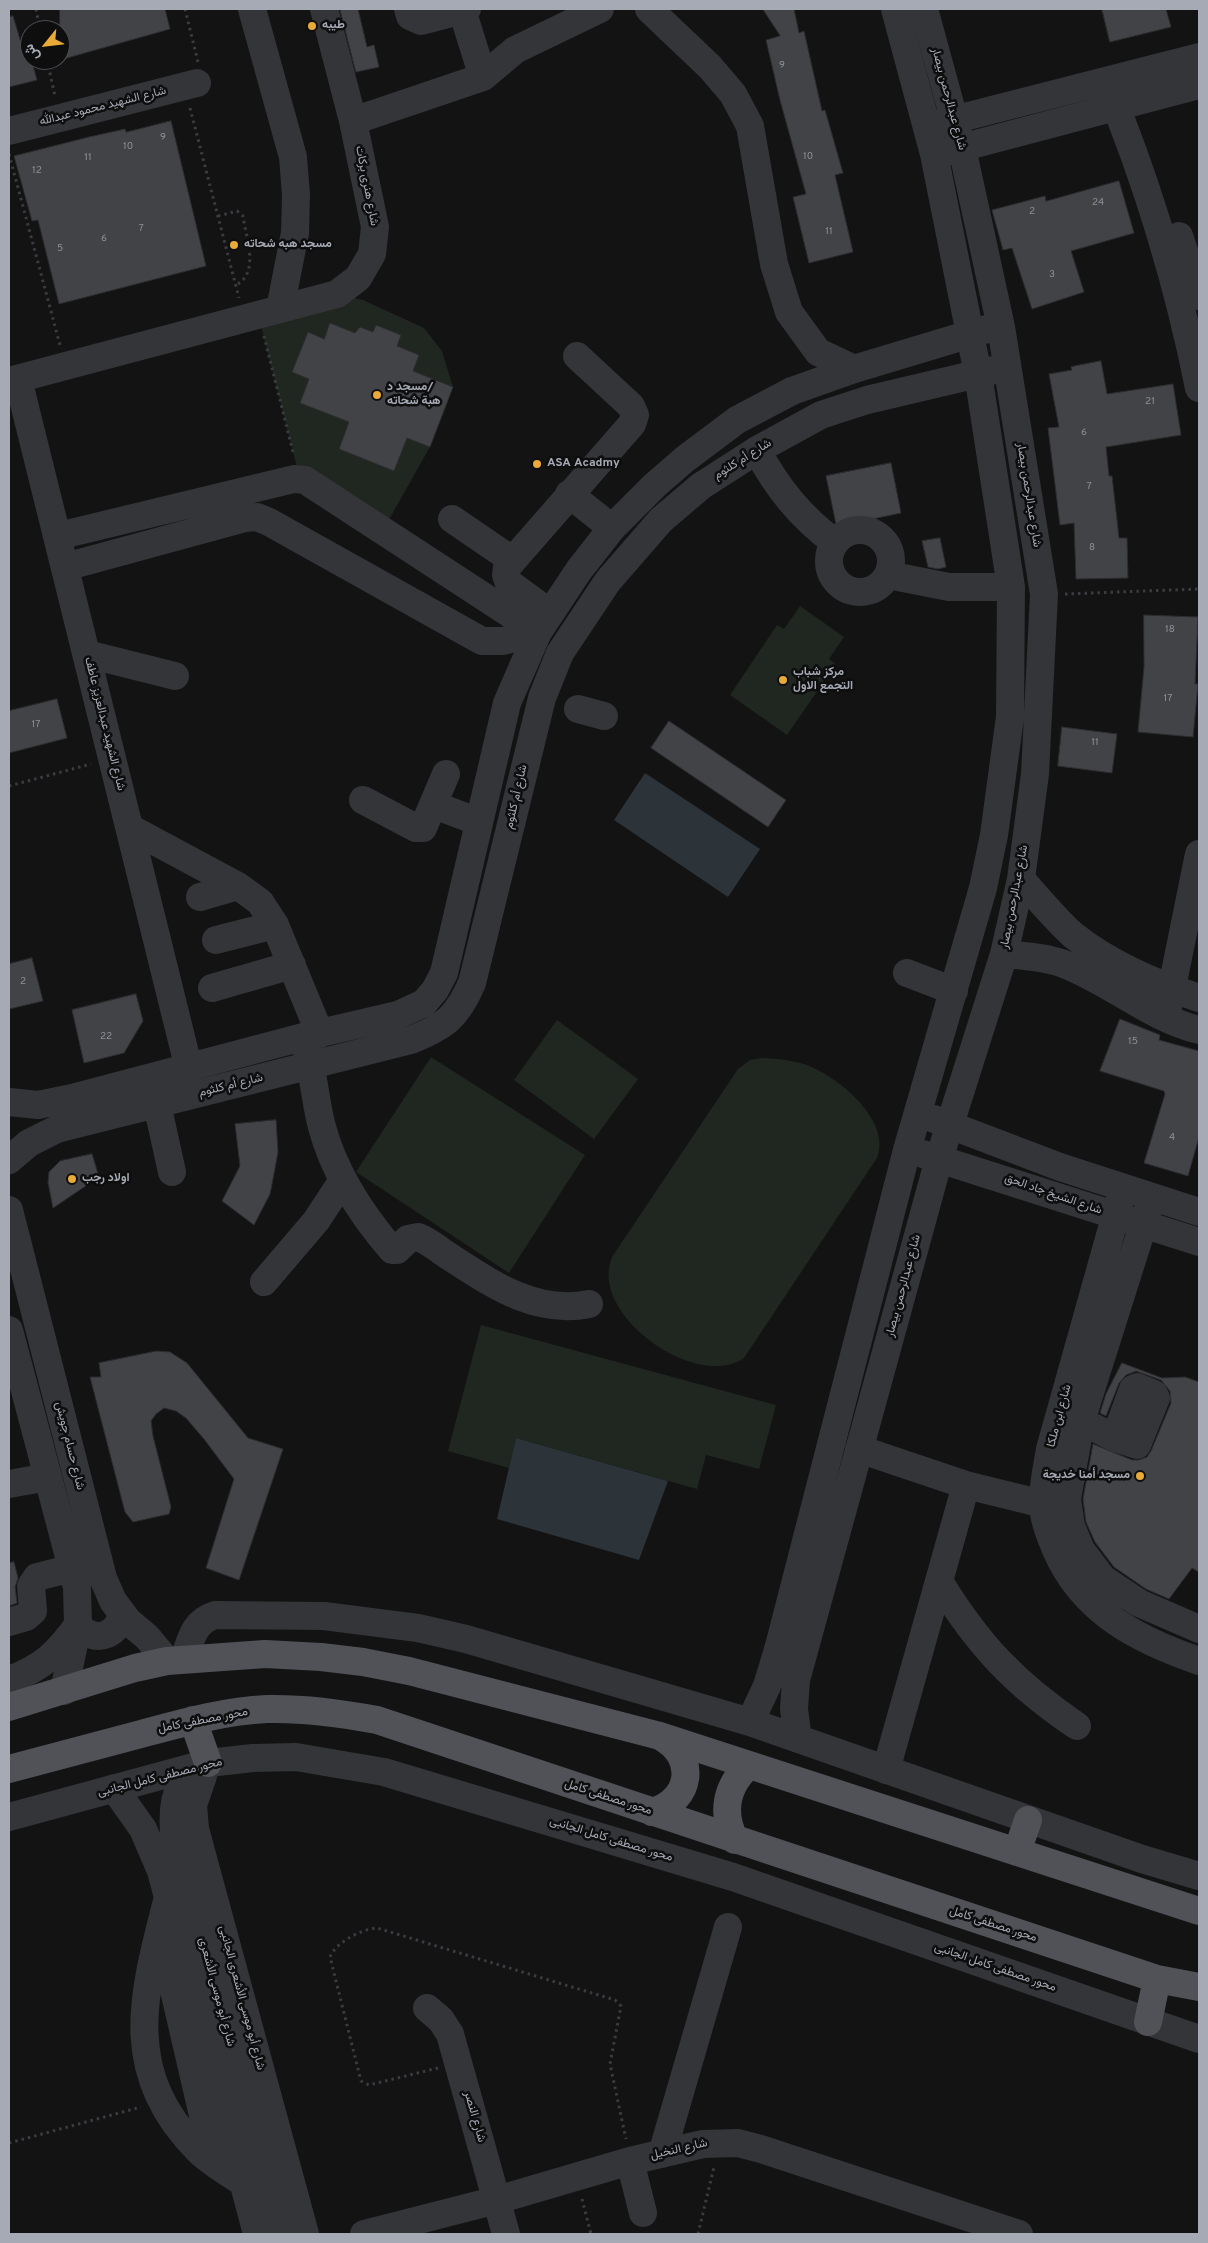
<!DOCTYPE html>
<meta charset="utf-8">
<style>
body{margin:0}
#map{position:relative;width:1208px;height:2243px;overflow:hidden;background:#131314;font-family:Overpass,Vazirmatn,sans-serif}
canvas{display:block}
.frame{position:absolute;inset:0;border:10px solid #a5aab4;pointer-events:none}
.north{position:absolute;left:20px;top:20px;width:50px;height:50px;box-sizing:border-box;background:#0e0e0f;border:1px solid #4a4c51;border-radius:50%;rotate:241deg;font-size:14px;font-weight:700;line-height:20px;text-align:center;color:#a5aab4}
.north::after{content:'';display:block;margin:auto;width:18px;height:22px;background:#e8ab37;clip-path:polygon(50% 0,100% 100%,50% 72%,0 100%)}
</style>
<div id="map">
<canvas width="1208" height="2243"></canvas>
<div class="frame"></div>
<div class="north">ش</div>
</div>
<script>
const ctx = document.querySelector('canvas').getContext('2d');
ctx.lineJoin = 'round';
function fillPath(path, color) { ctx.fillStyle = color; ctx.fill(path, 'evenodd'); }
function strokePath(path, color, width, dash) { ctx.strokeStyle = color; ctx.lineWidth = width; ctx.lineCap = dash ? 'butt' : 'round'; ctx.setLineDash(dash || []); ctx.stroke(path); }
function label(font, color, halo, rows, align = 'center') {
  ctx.font = font + ' Overpass,Vazirmatn,sans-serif'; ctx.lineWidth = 5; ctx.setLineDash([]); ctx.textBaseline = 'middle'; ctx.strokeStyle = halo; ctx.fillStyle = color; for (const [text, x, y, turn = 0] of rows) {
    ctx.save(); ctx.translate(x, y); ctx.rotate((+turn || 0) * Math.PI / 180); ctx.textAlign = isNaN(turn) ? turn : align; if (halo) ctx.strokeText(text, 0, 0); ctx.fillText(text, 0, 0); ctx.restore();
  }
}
fillPath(new Path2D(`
 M337,294l26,6 61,28 18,23 11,36 -23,60 -47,83 -83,-51 -42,-165z
 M800,606l44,31 -15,22 7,5 -49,71 -57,-40 47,-70 7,4z
 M557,1020l81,59 -44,60 -80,-59z
 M431,1057l154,98 -76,118 -153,-101z
 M763,1058c19,1 37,3 53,11 29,14 75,54 61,89l-133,200c-46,33 -156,-42 -132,-101l126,-188 12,-9z
 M481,1325l295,80 -17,64 -53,-14 -9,34 -181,-51 -7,30 -61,-17z`), '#1f2720');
fillPath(new Path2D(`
 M645,773l115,76 -32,48 -114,-77z
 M516,1438l152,43 -29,79 -142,-41z`), '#2c3339');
const building = new Path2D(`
 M60,9h105l5,20 -110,31z
 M340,9h18l9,38 7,-2 5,22 -23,5z
 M763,9h31l5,24 5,-2 18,80 3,-1 18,63 -8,2 18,77 -44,11 -16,-66 13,-3 -26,-94 -14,-60 14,-4z
 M1102,9h64l5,18 -61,15z
 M13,16l12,40 5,-1 7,25 -28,7v-70z
 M171,121l35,145 -147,38 -21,-84 -6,1 -18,-65 75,-19 36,-8 1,3z
 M1119,181l15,52 -63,18 13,41 -52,17 -20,-61 -9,2 -11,-40 53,-14 1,5z
 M330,323l25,10 5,-6 13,5 3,-7 25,10 -4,11 22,9 -6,16 40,16 -23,60 -23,-9 -13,33 -55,-22 10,-27 -49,-19 9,-24 -17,-7 16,-40 16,7z
 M1101,361l6,33 66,-10 8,51 -75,12 3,29h3l7,62h8l1,40 -52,1 -2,-56 -14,2 -12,-97 11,-1 -10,-53 23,-4 -1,-3z
 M891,463l10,50 -62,13 -3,-2 -10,-48z
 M940,538l6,29 -8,2 -10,-2 -6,-26z
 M1144,615l54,2 -3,67h3l-5,53 -55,-5 6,-65z
 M57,699l10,39 -58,15v-42z
 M669,721l117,79 -18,27 -117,-79z
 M1062,727l55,7 -5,39 -54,-7z
 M32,958l11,43 -34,8v-45z
 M136,994l7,27 -19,32 -40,10 -12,-53z
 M1120,1019l40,16 -1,5 40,11v86l-11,39 -44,-13 21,-69 -1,-3 -64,-20z
 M276,1120l2,32 -6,32 -2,10 -16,31 -32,-24 18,-35 -5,-42z
 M92,1154l7,23 -46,31 -5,-26 1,-10 11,-11z
 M157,1351l13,1 17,11 61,75 35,11 -44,131 -33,-12 28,-89 -30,-40 -18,-21 -10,-7 -12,-3 -8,6 -5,7 2,15 18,71 -2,7 -36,8 -8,-10 -35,-135h11l-2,-14z
 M1122,1363l40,15 23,-1 14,5v190l-7,-4 -23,31 -23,-10 -32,-22 -19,-25 -9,-20 -3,-23 10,-55 39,16h7l8,-3 4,-6 20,-48 -1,-12 -9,-11 -25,-9 -10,4 -7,8 -13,33 -6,-3 6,-19z
 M14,1562l4,16 -3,9 2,16 -8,3v-43z`);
fillPath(building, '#424347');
strokePath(building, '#2d2d30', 1);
strokePath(new Path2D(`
 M36,9l4,21
 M185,9l13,53
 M47,60l8,36
 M190,108l49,190
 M9,154l51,191
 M218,216l19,-5 6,5c3,22 17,57 -7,69
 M264,336l30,120
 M1065,594l134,-5
 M9,786l82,-22
 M438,2068l-69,17 -8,-4 -31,-124c6,-15 32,-28 47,-29l238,72 6,6 -11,58 16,75
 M9,2143l132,-36
 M582,2199l9,35
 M698,2234l16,-67`), '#3a3c40', 3, [2.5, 4]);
strokePath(new Path2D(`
 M252,9l41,148 3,38 -1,38 -15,76
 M408,9l2,7 11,5 46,-12
 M649,9l61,58 23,27 17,32 24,138 15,48 29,40 36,17
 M462,10l21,67
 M1106,82c41,99 72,201 93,306
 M353,121l130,-44 32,-27 85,-41
 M937,124l262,-67
 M9,131l188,-48
 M945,152l254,-67
 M1179,236l20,60
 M18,379l171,690
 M9,381l328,-87 21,-16 14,-24 3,-27 -22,-106 -29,-112
 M757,450c20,38 43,66 77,92
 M569,494l43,34
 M452,519l60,41
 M829 561a31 31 0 1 1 62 0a31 31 0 1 1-62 0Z
 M58,536l236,-57 11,1 233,152
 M65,567l180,-49 12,-1 12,5 213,119h21l35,-9
 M888,575l61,12h62
 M550,613l-41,-30 -3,-8 1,-8 125,-143 3,-9 -4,-9 -54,-50
 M87,654l88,22
 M578,709l26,7
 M363,800l53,28h7l23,-54
 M434,805l45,17
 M130,828l108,58 22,16 15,23 45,109
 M1021,879c17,19 33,39 52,56 36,29 83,49 126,63
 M200,897l38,-11
 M216,940l59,-15
 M1004,954c20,2 41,3 60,10 47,18 86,54 135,66
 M907,973l47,18
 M212,988l80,-23
 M1168,1007l31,-153
 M306,1048c8,26 9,53 16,79 12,45 40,88 70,123h5l11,-11 10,-2c11,4 20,12 29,18 45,29 88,60 142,49
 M9,1102l29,3 34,-7 231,-61 95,-22 26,-12 11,-13 9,-17 63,-270 31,-71 41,-62 33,-42 43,-43 30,-26 52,-39 55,-29 62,-22 133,-40
 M157,1104l15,68
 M934,1119l126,48 139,45
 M923,1154l276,88
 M9,1160l20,-17 28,-14 354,-89c35,-14 46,-23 61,-57l70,-285 18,-45 48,-72 53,-61 40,-34 56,-36 64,-35 46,-15 127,-30
 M1123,1189l-73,260c-3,18 -7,35 -7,53 0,17 7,33 13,48 27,62 82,90 143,111
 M1152,1197l-71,224 -14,78 4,27 10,24 22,29 36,24 60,26
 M9,1210l94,368 10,23 15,20 19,16 20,24
 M264,1282l52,-61 27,-41
 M9,1330l68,257 1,38 -14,66
 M1081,1421l34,17 22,7 19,-47 -2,-4 -17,-7 -4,2 -18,49
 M859,1449l107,36 77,19
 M9,1484l39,-7
 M939,1581c39,64 76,103 138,145
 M9,1622l17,-5 7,-6 -2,-25 6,-9 36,-9
 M184,1659c7,-19 9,-37 31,-44l109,1 94,12 48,11 284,83 392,137 57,17
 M9,1680c33,-12 49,-27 69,-55 15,19 40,12 44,-12
 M750,1722l17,-36 12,-40 128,-496 76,-262 11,-53 16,-118 1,-130 -33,-213 -44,-220 -39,-145
 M798,1739l-4,-30 2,-29 143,-521 65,-205 17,-75 14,-105 9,-180 -43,-267 -39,-179 -38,-139
 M202,1766c-27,11 -30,40 -28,66l106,402
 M886,1770l80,-285
 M203,1776l-10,29 2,24 110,405
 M114,1788l29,41 18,42 96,363
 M9,1817l199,-54 45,-5 43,-1 88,15 349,105 466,162
 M168,1897c-24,94 -49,174 30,253 13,13 31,23 46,33
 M168,1964l46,199
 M427,2008l14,12 9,14 56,200
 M662,2154l66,-227
 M630,2161l13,52
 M364,2234l133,-34 133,-39 73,-17 35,-1 23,6 258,85`), '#343539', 28);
strokePath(new Path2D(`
 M9,1707l126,-39 32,-7 98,-7 56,3 42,5 46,9 251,65 539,175
 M193,1720l15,43
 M9,1769c44,-12 88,-23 132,-35 41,-11 83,-23 126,-25 38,-1 73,4 110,11l780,259 42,8
 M652,1812c40,-11 46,-56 8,-76
 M735,1840c-14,-27 -9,-54 14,-75
 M1017,1852l11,-32
 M1148,2022l9,-43`), '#505258', 28);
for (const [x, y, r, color] of [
 [312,26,5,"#e8ab37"],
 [234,245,5,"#e8ab37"],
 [377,395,5,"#e8ab37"],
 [537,464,5,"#e8ab37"],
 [783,680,5,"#e8ab37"],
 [72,1179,5,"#e8ab37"],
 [1140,1476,5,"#e8ab37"]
]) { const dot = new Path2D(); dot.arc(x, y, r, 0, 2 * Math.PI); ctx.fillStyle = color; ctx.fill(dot); strokePath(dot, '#0e0e0f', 2); }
label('10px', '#8c9099', null, [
 ["9",782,66],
 ["9",163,138],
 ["10",128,147],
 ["10",808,157],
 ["11",88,158],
 ["12",37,171],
 ["24",1098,203],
 ["2",1032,212],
 ["7",141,229],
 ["11",829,232],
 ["6",104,239],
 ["5",60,249],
 ["3",1052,275],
 ["21",1150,402],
 ["6",1084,433],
 ["7",1089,487],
 ["8",1092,548],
 ["18",1170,630],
 ["17",1168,699],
 ["17",36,725],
 ["11",1095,743],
 ["2",23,982],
 ["22",106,1037],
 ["15",1133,1042],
 ["4",1172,1138]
]);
label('bold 12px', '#a5aab4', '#0e0e0f', [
 ["طيبه",322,26],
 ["مسجد هبه شحاته",244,245],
 ["مسجد د/",387,388],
 ["هبة شحاته",387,402],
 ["ASA Acadmy",547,464],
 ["مركز شباب",793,673],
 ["التجمع الاول",793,687],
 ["اولاد رجب",82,1179],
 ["مسجد أمنا خديجة",1130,1476,"right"]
], 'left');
label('12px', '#a5aab4', '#0e0e0f', [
 ["شارع عبدالرحمن بيصار",948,99,75],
 ["شارع الشهيد محمود عبدالله",103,107,-14],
 ["شارع هنرى بركات",366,186,79],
 ["شارع أم كلثوم",743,460,-32],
 ["شارع عبدالرحمن بيصار",1028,495,81],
 ["شارع الشهيد عبدالعزيز عاطف",104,724,76],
 ["شارع أم كلثوم",517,797,-77],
 ["شارع عبدالرحمن بيصار",1015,897,-79],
 ["شارع أم كلثوم",231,1086,-14],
 ["شارع الشيخ جاد الحق",1053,1195,19],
 ["شارع عبدالرحمن بيصار",904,1286,-75],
 ["شارع ابن ملكا",1060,1416,-75],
 ["شارع حسام جويش",69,1446,76],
 ["محور مصطفى كامل",203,1721,-11],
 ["محور مصطفى كامل الجانبى",160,1778,-14],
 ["محور مصطفى كامل",608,1798,18],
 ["محور مصطفى كامل الجانبى",611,1840,17],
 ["محور مصطفى كامل",993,1925,18],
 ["محور مصطفى كامل الجانبى",995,1968,19],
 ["شارع أبو موسى الأشعرى",216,1992,75],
 ["شارع أبو موسى الأشعرى الجانبى",241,1998,75],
 ["شارع النصر",474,2117,74],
 ["شارع النخيل",679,2150,-13]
]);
</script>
